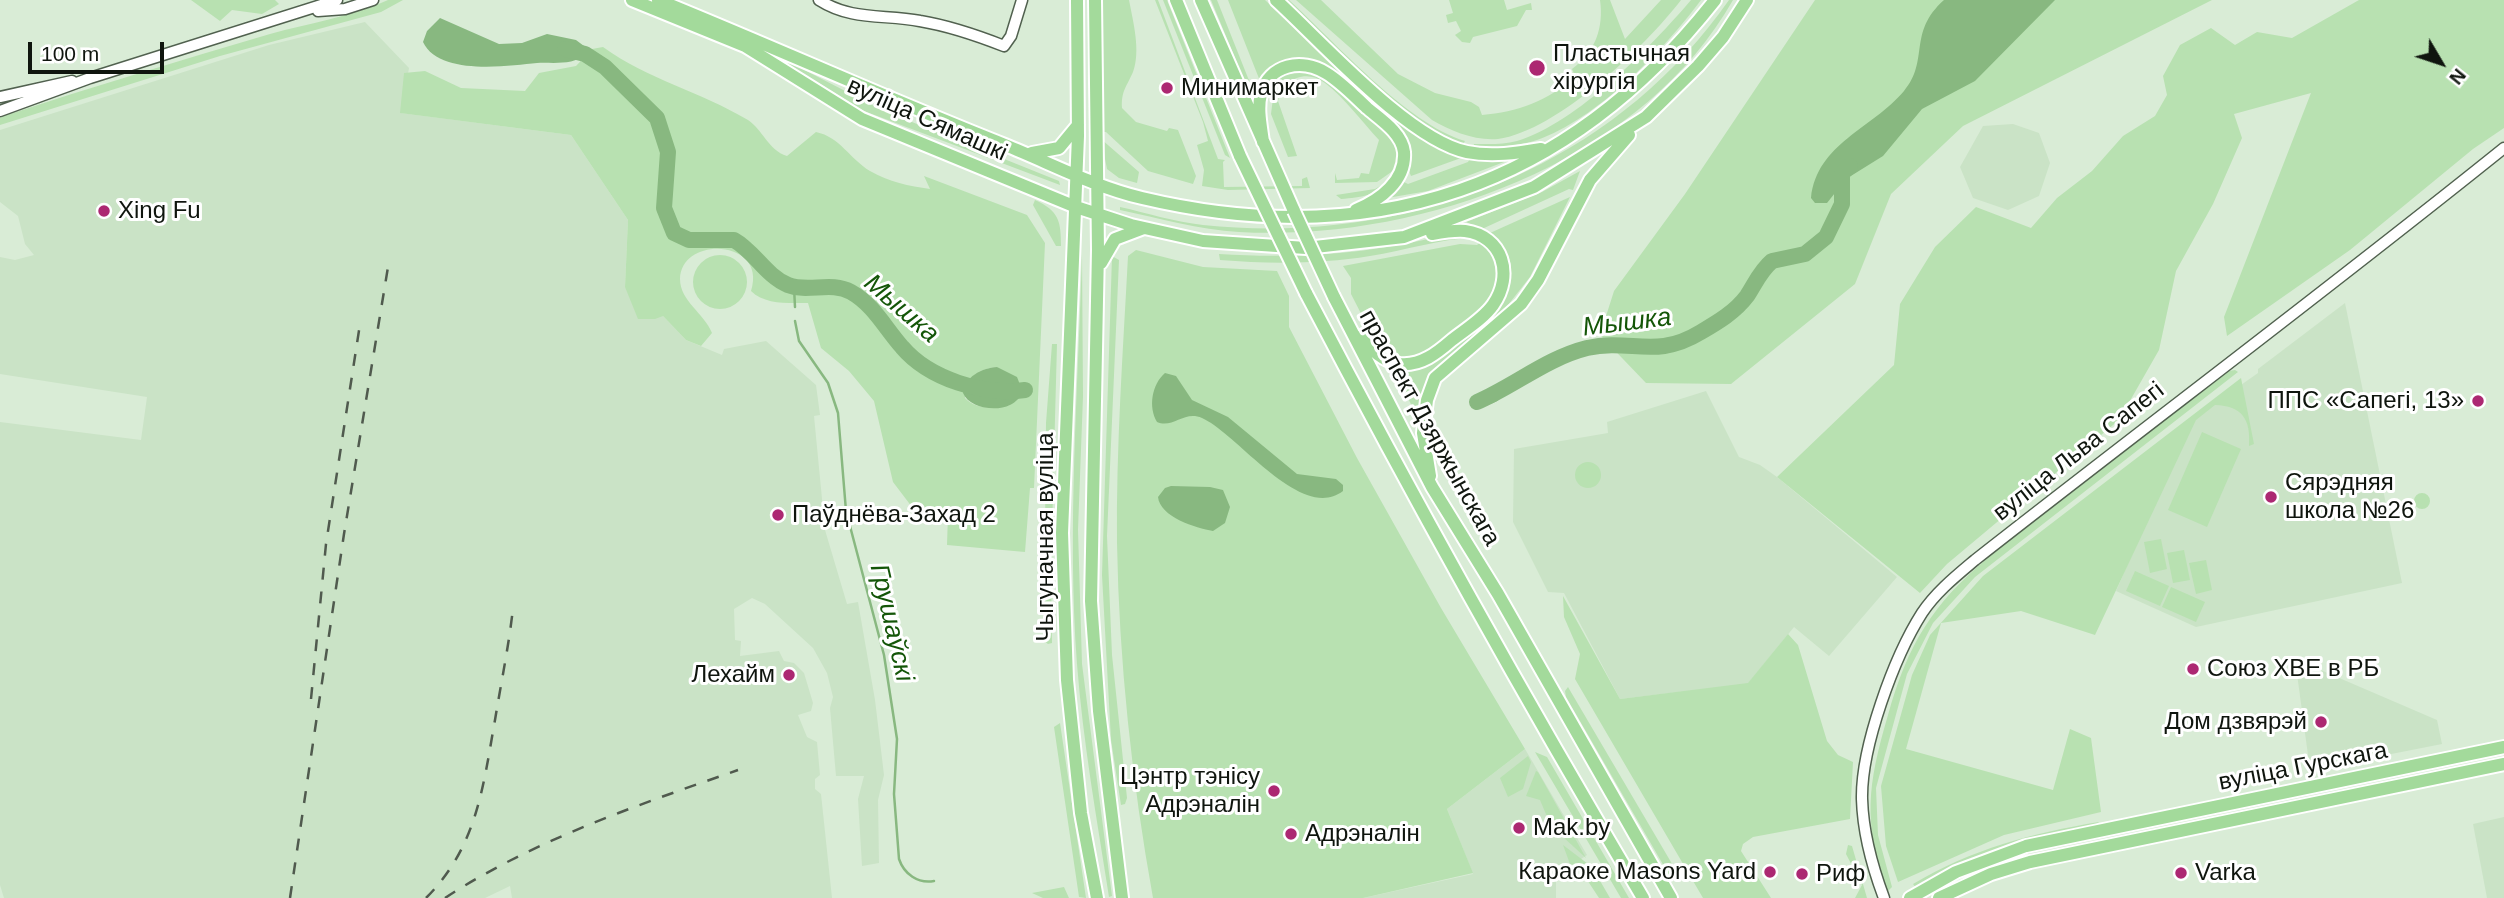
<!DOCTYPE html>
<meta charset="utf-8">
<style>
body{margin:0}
#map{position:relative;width:2504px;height:898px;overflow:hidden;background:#d9ecd6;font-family:Helvetica,sans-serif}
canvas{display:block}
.north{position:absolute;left:2406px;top:28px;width:70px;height:70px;-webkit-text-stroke:5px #fff;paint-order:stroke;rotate:129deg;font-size:19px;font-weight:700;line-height:28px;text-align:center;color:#0f150e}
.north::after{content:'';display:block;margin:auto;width:24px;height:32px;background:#0f150e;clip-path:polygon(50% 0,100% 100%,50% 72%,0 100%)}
.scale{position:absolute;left:28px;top:42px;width:136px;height:32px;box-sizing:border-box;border:4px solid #0f150e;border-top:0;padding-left:9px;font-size:21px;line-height:24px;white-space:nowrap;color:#0f150e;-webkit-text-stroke:5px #fff;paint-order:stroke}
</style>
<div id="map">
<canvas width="2504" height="898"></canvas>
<div class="north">N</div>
<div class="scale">100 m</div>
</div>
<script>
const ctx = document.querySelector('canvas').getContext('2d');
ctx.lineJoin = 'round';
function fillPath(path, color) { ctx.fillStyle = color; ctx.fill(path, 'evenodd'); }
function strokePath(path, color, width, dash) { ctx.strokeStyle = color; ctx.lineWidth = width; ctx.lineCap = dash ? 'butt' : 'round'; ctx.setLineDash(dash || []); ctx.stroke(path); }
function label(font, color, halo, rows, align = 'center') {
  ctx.font = font + ' Helvetica,sans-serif'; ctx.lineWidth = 6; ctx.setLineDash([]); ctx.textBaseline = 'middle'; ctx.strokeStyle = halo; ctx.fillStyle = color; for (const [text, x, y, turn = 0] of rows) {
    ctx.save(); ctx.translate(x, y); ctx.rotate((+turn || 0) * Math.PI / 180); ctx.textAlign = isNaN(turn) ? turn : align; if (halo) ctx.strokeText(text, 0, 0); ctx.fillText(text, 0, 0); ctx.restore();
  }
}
fillPath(new Path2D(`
 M365,22l44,46 -8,45 170,22 57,85 -3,67 38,29 23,24 36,15 2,-6 42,-8 50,44 4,30 -6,1 11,114 22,74 11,-2 17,98 9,75 -6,25 1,63 -17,3 -4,-67 6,-23h-28l-6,-68 3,-11 -6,-24 -14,-25 -48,-44 -13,-6 -18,11 1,31 6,1 -1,15 39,-5 5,10 10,2 10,10 9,30 -2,8 -13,4 9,22 10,5 3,33 -5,4v10l6,5 11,104h-320l-2,-12 -25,12h-481l-4,-13v-463l141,18 6,-43 -147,-23v-117l15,3 19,-5 -9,-11 -7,-28 -18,-14v-72l269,-85z
 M2013,124l26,9 11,30 -11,33 -31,14 -35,-12 -13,-31 23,-41z
 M2345,303l57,280 -206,44 -80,-36 75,-171 67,-47v-4z
 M1706,391l33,66 21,8 17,12 120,100 -68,79 -35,-29 -46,57 -128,15 -56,-106 -16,-1 -35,-70 1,-73 94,-16 -1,-11z
 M2295,659l142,61 5,24 -132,26z
 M1525,749l62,106 -31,21v22h-193l110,-24 -26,-65z
 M2504,817v81h-17l-14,-74z`), '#cae3c6');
fillPath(new Path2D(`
 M191,0h84l4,4 -17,10 -30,-4 -12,11z
 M388,0h15l-22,12 -161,44 -220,69v-7l4,-2c88,-29 177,-56 266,-82 39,-11 81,-17 118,-34z
 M1087,0h3l1,161h-2z
 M1100,0h29c4,21 12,51 4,72 -6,14 -12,19 -11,36l14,14 31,9 2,-3 9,2 18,46 -3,8 -45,-13 -42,-39h-4z
 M1155,0h3l60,159 7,1 -2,2 1,25 78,-1v-7l5,-2 3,11 -82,2 -26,-4 2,-16 -7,-25 11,-4 -5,-19z
 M1163,0h4l63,158 -5,-3z
 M1211,0h6l35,88 5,2 -5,9z
 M1228,0h37l132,121 30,20 34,17 -50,18c-5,-11 0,-28 -7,-42 -7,-14 -24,-24 -35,-34 -35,-30 -71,-68 -109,-19z
 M1282,0h7c46,42 118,124 176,141l-2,3c-56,-15 -136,-103 -181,-144z
 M1296,0h25l77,74 37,19 36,9 8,5 3,8c35,-3 67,-14 93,-39l-3,-7c23,-17 32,-41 28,-69h10l15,39 36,-39h20c-35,46 -124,131 -183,139 -23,2 -47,-8 -66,-19z
 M1449,0h55l3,10 24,-7 1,7h-6l-9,16 -44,11 -3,6 -8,-1 -7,-7 6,-4 -5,-10 -8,2 -2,-8 7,-2z
 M1691,0h10c-37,50 -104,119 -164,140 -20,7 -42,7 -64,8l1,-4c14,0 29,1 43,-3 60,-18 134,-94 174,-141z
 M1729,0h4c-93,164 -314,242 -494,232 -40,-2 -80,-14 -119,-22v-3c27,6 55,15 83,18 203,21 407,-55 526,-225z
 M1815,0h397l-249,126 -72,68 -36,90 -124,100 -85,-1 -46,-48 14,-44 71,-97z
 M2359,0h145v128l-31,21 -123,101 -123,86 -3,-19 87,-224 -77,21 8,24 -29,66 -37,67 -17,79 -40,70 -172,144 -27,29 -143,-116 117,-112 6,-61 35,-57 41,-40 55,21 26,-30 35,-27 31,-35 32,-20 12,-21 -4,-19 17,-31 31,-17 24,17 22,-13 35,6z
 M756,45l126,65 177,71 1,4 -196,-74z
 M603,47c44,32 98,45 145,73 15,10 20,30 39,36l29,-24c24,5 34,27 54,39 19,11 39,15 60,18l-6,-13 103,39 18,28 -11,245h-4l-5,64 -78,-7 1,-30 -22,-1 -14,-7 -19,-25 -19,-81 -25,-30 -28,-23 -13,-45c-19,0 -43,2 -57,-12 17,-52 -70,-56 -71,-12 0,22 24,34 32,54l-11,13 -15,-6 -23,-24 -8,3h-17l-13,-32 3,-67 -57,-85 -171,-22 4,-40 21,-2 36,17 64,3 14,-18 37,-7 16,-17zM997,367l13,38c-15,4 -34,5 -45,-7 0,-20 12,-29 32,-31z
 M1297,69l24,6 66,54 13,24 -3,15 -20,14 -42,1v-10l2,7 22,-2 2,-5 8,1 10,-34c-17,-18 -34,-42 -54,-57 -20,-15 -42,-3 -47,18l19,55 -9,1 -17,-43 3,-24 -3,-3 8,-11z
 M1101,139l38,33 -2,11 -18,-5 -12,-9z
 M1470,158h35l-1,4 -76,29 -41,7 17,-16 4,2 60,-22z
 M1580,171l-7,19 -4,-1 -87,40 -16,-7 76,-30z
 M1389,181c-14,15 -27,16 -48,18l-5,-4 39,-6z
 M1570,197l-40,80 -22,28 -79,71 -11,35 -3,1 -21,-41c9,0 18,0 26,-3 14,-5 25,-15 37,-23 35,-27 82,-72 33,-112z
 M1035,200c24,11 26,21 26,46h-5l-23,-41z
 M1449,234l27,4c-36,0 -71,13 -106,18 -49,8 -101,8 -150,4l-1,-6c77,5 154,0 230,-20z
 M1482,241l10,7 8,23 -4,20 -14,19 -60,46 -21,3 -27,-20 -23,-45v-16l-8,-12 117,-22 17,1z
 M1136,250l67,17 74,4 12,25v31l68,131 84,150 84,141 -78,60 26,64 -110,25h-210c-21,-117 -34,-236 -36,-355 -1,-95 6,-192 11,-287z
 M1082,254l1,142 -5,134 4,134 30,232 -3,1c-12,-77 -26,-155 -32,-233 -10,-136 1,-274 5,-410z
 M693 282a27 27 0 1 1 54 0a27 27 0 1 1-54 0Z
 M1112,256l7,4 -12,276 5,119 15,143 -2,6 -4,1 -10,-65 -9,-165z
 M1052,344h5l-6,224 1,75 -4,1 -4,-3 2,-218z
 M2235,370l3,2 -263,205 -42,46 -26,51 -31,114 2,47 14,52 -5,5c-24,-71 -20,-105 1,-177 20,-71 44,-111 102,-159l239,-185z
 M2241,378l13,66 -5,2c2,-27 -7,-40 -34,-41l-19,15 -101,215 -74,-24 -80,12 -35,126 147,41 17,-61 21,9 10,74 -97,23 -106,47 -12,-36 -5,-60 31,-111 18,-40 53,-59z
 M2202,432l39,17 -34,78 -39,-17z
 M1575 475a13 13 0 1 1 26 0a13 13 0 1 1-26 0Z
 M2414 501a8 8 0 1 1 16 0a8 8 0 1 1-16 0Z
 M2161,539l6,30 -17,4 -6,-31z
 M2184,550l6,30 -17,3 -6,-30z
 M2206,560l6,30 -16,4 -7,-31z
 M2135,571l34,15 -9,20 -34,-15z
 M2171,587l34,15 -9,20 -34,-15z
 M1563,596l57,103 128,-16 40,-49 10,11 29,96 11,14 15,7 -3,57 -97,18 -10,7 -2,7 30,47h-68l-128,-219 5,-25 -16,-37z
 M1568,687l110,187 -1,5 -5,1 -106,-183 -1,-6z
 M1060,723l26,175 -7,-1 -25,-170z
 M1535,752l12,5 82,141h-8z
 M1528,756l3,6 -8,27 -15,8 -8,-19z
 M1536,771l2,1 48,86 -35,-32 -11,-26 -14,-4z
 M2099,822l-4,4c-65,12 -122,28 -179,62l-3,-4c59,-35 119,-51 186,-62z
 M1563,845l29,22 18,31h-11l-21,-32 -8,-2z
 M1848,845l4,1 15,52h-12l7,-13 -16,-31z
 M1064,887l5,11h-26l-11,-5z`), '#b8e1b1');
fillPath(new Path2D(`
 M1944,0h111l-80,81 -53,28 -39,47 -37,23 -19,24h-12l-4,-5c6,-55 61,-69 93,-107 26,-31 3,-58 40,-91z
 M440,18l59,26 23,-1 25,-9 29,6 8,6 1,8c-11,12 -33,8 -48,9 -30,3 -98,13 -114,-21l4,-11z
 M997,367l20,10 7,18c-6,2 -7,7 -14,10 -14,7 -41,3 -47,-12 2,-16 18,-25 34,-26z
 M1165,373l11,3 16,24 36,17 69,57 39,5 7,6v6c-42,32 -105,-57 -141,-73 -18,-8 -29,11 -45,4 -9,-15 -5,-38 8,-49z
 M1509,380l5,1v3c-16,15 -12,19 -35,22l-3,-6 8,-9z
 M1171,486l39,1 13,3 7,17 -5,16 -12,8c-17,-3 -53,-14 -55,-34l7,-9z`), '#88b880');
strokePath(new Path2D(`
 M794,287l1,20
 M795,321l4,20 29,42 10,30 8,98 38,144 13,84 -3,55 5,65c5,15 19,25 35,22`), '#88b880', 2.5);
strokePath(new Path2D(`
 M565,49l20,5 20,13 52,51 11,34 -4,56 10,25 15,7h45c20,11 32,36 54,45 20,8 43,-4 63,7 23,13 34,36 51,55 27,32 82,49 123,43
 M1477,402c37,-16 70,-44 110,-54 45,-10 68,12 114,-16 17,-10 34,-20 46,-36 8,-12 13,-25 25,-35l33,-7 21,-17 16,-33v-31l8,-7`), '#88b880', 16);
const minor = new Path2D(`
 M819,0c33,21 65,14 101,21 30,5 56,14 84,25l7,-10 11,-36
 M318,11l27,-2 28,-9
 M0,97l72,-16
 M0,111l90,-33 247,-78
 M1884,898c-12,-32 -21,-64 -22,-99 -1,-52 32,-142 60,-186 14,-21 34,-37 53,-53 176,-138 355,-272 529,-412`);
const major = new Path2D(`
 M632,0l113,46 117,73 214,88 55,18 72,16 103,7 98,-11 130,-50 112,-70 52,-51 25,-29 24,-37
 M658,0c116,47 230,99 347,145 45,18 90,42 137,53 232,55 425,-10 573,-198
 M1077,0l1,136 -16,397 5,147 14,133 16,85
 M1095,0l3,250 -7,351 8,110 23,187
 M1176,0l64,156
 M1201,0l93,211
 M1276,0c46,42 133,140 191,152 25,5 50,1 74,-3
 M1263,142c-2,-16 -6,-33 -2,-48 8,-30 41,-36 65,-21 15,9 28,23 41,35 13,11 35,25 37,44 2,29 -24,48 -48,58
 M1032,153l27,-5 19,-23
 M1101,263l14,-24 29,-11
 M1306,293c107,205 219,406 337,605
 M1334,297l98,190 66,107 173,304
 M1360,337c11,12 23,25 40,27 21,2 37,-11 52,-24 14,-11 31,-21 41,-35 21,-30 10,-69 -28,-74 -11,-1 -22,1 -33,3
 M1430,476l-7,-43 4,-33 8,-22 86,-74 17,-24 52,-100 39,-45
 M1910,898l46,-26 70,-26 478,-99
 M1939,898l52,-24 39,-12 474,-98`);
strokePath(minor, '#51614f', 13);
strokePath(major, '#fff', 16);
strokePath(minor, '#fff', 10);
strokePath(major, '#a3da9b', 12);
strokePath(new Path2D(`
 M311,699l15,-155 34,-220
 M290,898l54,-364 45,-273
 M426,898c51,-51 57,-111 69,-178 6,-37 14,-75 18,-112
 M445,898c89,-58 193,-93 293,-128`), '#505a4e', 2.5, [12, 12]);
const majorBridge = new Path2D(`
 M1240,156l66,137
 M1294,211l40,86`);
strokePath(majorBridge, '#fff', 16, []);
strokePath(majorBridge, '#a3da9b', 12);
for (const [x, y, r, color] of [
 [1537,68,9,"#ac2872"],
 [1167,88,7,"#ac2872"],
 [104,211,7,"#ac2872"],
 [2478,401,7,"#ac2872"],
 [2271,497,7,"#ac2872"],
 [778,515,7,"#ac2872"],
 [2193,669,7,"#ac2872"],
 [789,675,7,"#ac2872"],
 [2321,722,7,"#ac2872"],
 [1274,791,7,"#ac2872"],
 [1519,828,7,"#ac2872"],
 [1291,834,7,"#ac2872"],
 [1770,872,7,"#ac2872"],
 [2181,873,7,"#ac2872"],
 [1802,874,7,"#ac2872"]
]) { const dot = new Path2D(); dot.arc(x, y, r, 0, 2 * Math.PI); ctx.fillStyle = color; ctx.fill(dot); strokePath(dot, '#fff', 2.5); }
label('24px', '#0f150e', '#fff', [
 ["Пластычная",1553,54],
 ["хірургія",1553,82],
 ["Минимаркет",1181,88],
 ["Xing Fu",118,211],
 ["ППС «Сапегі, 13»",2464,401,"right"],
 ["Сярэдняя",2285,483],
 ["школа №26",2285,511],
 ["Паўднёва-Захад 2",792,515],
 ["Союз ХВЕ в РБ",2207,669],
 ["Лехайм",775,675,"right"],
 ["Дом дзвярэй",2307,722,"right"],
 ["Цэнтр тэнісу",1260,777,"right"],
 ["Адрэналін",1260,805,"right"],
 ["Mak.by",1533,828],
 ["Адрэналін",1305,834],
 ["Караоке Masons Yard",1756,872,"right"],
 ["Varka",2195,873],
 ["Риф",1816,874]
], 'left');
label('24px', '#0f150e', '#fff', [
 ["вуліца Сямашкі",927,120,24],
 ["праспект Дзяржынскага",1429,428,61],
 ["вуліца Льва Сапегі",2079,452,-38],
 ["Чыгуначная вуліца",1046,537,-90],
 ["вуліца Гурскага",2303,767,-11]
]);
label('italic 26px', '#145608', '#fff', [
 ["Мышка",901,309,41],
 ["Мышка",1627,323,-7],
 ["Грушаўскі",891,623,77]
]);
</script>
